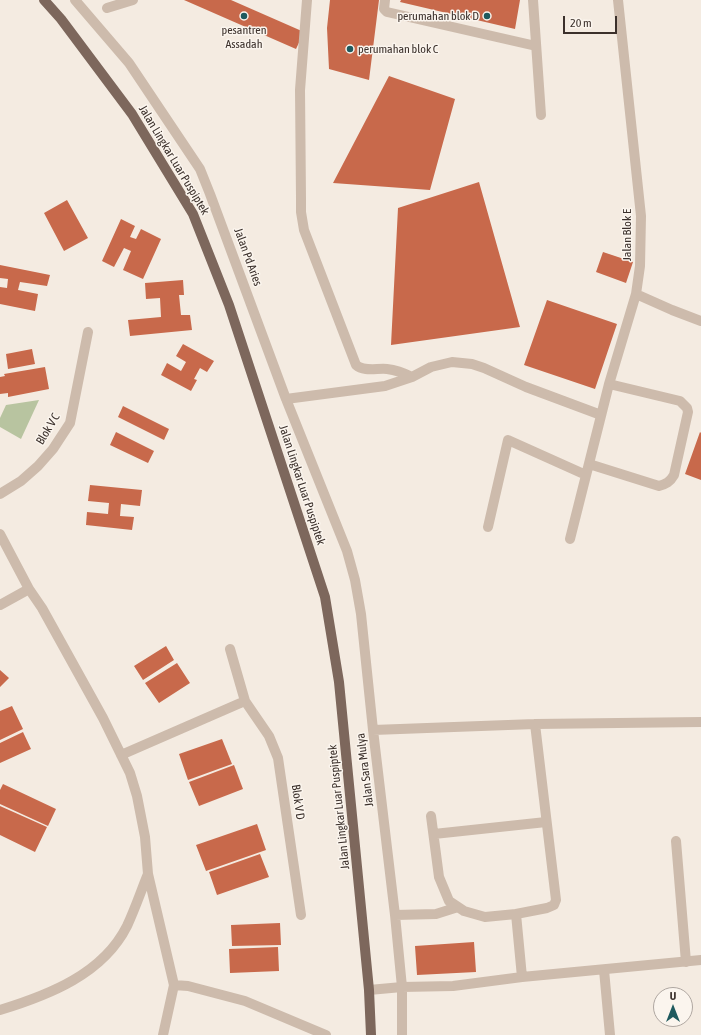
<!DOCTYPE html>
<style>
body{margin:0}
#map{position:relative;width:701px;height:1035px;overflow:hidden;background:#f4ebe1;font-family:"Asap Condensed",sans-serif}
canvas{display:block}
.north{position:absolute;left:653px;top:987px;width:40px;height:40px;box-sizing:border-box;background:#fbf5ee;border:1px solid #aea6a0;border-radius:50%;rotate:0deg;font-size:11px;font-weight:700;line-height:16px;text-align:center;color:#3b302b}
.north::after{content:'';display:block;margin:auto;width:14px;height:18px;background:#1f5a5e;clip-path:polygon(50% 0,100% 100%,50% 72%,0 100%)}
.scale{position:absolute;left:563px;top:16px;width:54px;height:18px;box-sizing:border-box;border:2px solid #3b302b;border-top:0;padding-left:5px;font-size:12px;line-height:14px;white-space:nowrap;color:#3b302b;-webkit-text-stroke:3px #fbf5ee;paint-order:stroke}
</style>
<div id="map">
<canvas width="701" height="1035"></canvas>
<div class="north">U</div>
<div class="scale">20 m</div>
</div>
<script>
const ctx = document.querySelector('canvas').getContext('2d');
ctx.lineJoin = 'round';
function fillPath(path, color) { ctx.fillStyle = color; ctx.fill(path, 'evenodd'); }
function strokePath(path, color, width, dash) { ctx.strokeStyle = color; ctx.lineWidth = width; ctx.lineCap = dash ? 'butt' : 'round'; ctx.setLineDash(dash || []); ctx.stroke(path); }
function label(font, color, halo, rows, align = 'center') {
  ctx.font = font + ' "Asap Condensed",sans-serif'; ctx.lineWidth = 3; ctx.setLineDash([]); ctx.textBaseline = 'middle'; ctx.strokeStyle = halo; ctx.fillStyle = color; for (const [text, x, y, turn = 0] of rows) {
    ctx.save(); ctx.translate(x, y); ctx.rotate((+turn || 0) * Math.PI / 180); ctx.textAlign = isNaN(turn) ? turn : align; if (halo) ctx.strokeText(text, 0, 0); ctx.fillText(text, 0, 0); ctx.restore();
  }
}
fillPath(new Path2D(`
 M39,400l-18,39 -21,-12v-9l6,-13z`), '#b8c4a0');
fillPath(new Path2D(`
 M184,0h47l73,32 -8,17z
 M330,0h49l-10,80 -40,-11 -2,-41z
 M401,0h119l-5,29 -115,-27z
 M389,76l66,23 -25,91 -97,-7z
 M479,182l41,145 -129,18 7,-137z
 M67,200l21,38 -24,13 -20,-38z
 M121,219l14,7 -5,11 6,2 5,-10 20,10 -18,40 -20,-9 8,-19 -7,-3 -10,19 -12,-6z
 M603,252l30,10 -7,21 -30,-11z
 M0,265l50,10 -3,11 -27,-4 -2,8 20,4 -3,17 -35,-7v-17l7,1 1,-9 -8,-1z
 M183,280l1,15h-5l2,20h9l2,15 -62,6 -2,-16 33,-3 -1,-19 -14,1 -1,-16z
 M547,300l70,24 -22,65 -71,-24z
 M183,344l31,17 -7,11 -7,-4 -6,11 3,1 -6,11 -30,-16 6,-12 14,8 5,-9 -10,-6z
 M32,349l3,15 -27,5 -2,-15z
 M45,367l4,22 -41,8v-4l-8,1v-17l5,-1 -1,-2z
 M123,406l46,23 -5,11 -46,-23z
 M116,432l38,19 -6,12 -38,-18z
 M700,432l1,1v47l-16,-6z
 M90,485l52,5 -2,16 -19,-2 -1,12 14,1 -2,13 -46,-5 1,-13 21,2 1,-11 -21,-2z
 M166,646l8,14 -31,20 -9,-14z
 M177,663l13,20 -31,20 -14,-20z
 M0,670l9,8 -9,9z
 M12,706l11,23 -23,11v-29z
 M23,732l8,17 -31,14v-20z
 M222,739l10,25 -44,16 -9,-26z
 M234,765l9,24 -44,17 -10,-24z
 M3,784l53,25 -8,17 -48,-22v-14z
 M0,806l47,21 -12,25 -35,-17z
 M257,824l9,26 -60,21 -10,-26z
 M260,854l9,23 -52,18 -8,-23z
 M280,923l1,22 -49,1 -1,-21z
 M474,942l2,30 -59,3 -2,-29z
 M278,947l1,24 -49,2 -1,-24z`), '#c8694b');
strokePath(new Path2D(`
 M75,0l54,63 71,106 10,25 76,205 61,152 8,29 6,34 12,116 22,185 7,72v48
 M307,0l-7,90 1,109v13l3,18 52,135c8,7 21,3 31,4 9,1 17,4 25,8
 M385,0l-1,9 3,3 149,34
 M533,0l8,115
 M107,8l26,-8
 M636,294l36,16 29,11
 M286,399l99,-13 27,-9 19,-10 21,-5 20,2 12,4 42,19 75,28
 M589,464l70,22c7,-2 11,-4 15,-11l14,-63 -1,-4 -7,-7 -71,-17
 M0,494l21,-13 17,-15 15,-17 17,-26 18,-91
 M488,527l20,-87 78,35
 M0,534l29,55 13,19 61,110 27,55 7,23 8,41 3,37 26,111 -11,50
 M570,539l39,-155 27,-90 4,-28 1,-50 -23,-216
 M0,605l29,-16
 M230,649l15,52 24,35 9,22 23,157
 M373,730l162,-6 166,-2
 M121,755l124,-54
 M431,816l8,61 10,24 15,10 21,6 31,-3
 M434,834l112,-12
 M676,841l10,121
 M395,915l41,-1 22,-7
 M604,970l6,65
 M522,977l-6,-63 31,-6 7,-3 2,-5 -21,-176
 M174,985l14,1 57,15 81,34
 M369,990l33,-3 51,-1 69,-9 179,-17
 M0,1010c49,-15 103,-36 127,-84 8,-17 14,-35 21,-52`), '#cdbbac', 10);
strokePath(new Path2D(`
 M44,0l17,19 71,95 61,100 36,91 96,292 14,85 30,308 2,45`), '#7d675c', 10);
for (const [x, y, r, color] of [
 [244,16,4,"#1f5a5e"],
 [487,16,4,"#1f5a5e"],
 [350,49,4,"#1f5a5e"]
]) { const dot = new Path2D(); dot.arc(x, y, r, 0, 2 * Math.PI); ctx.fillStyle = color; ctx.fill(dot); strokePath(dot, '#fbf5ee', 1.5); }
label('12px', '#3b302b', '#fbf5ee', [
 ["perumahan blok D",479,16],
 ["pesantren",244,30,"center"],
 ["Assadah",244,44,"center"],
 ["perumahan blok C",358,49,"left"]
], 'right');
label('12px', '#3b302b', '#fbf5ee', [
 ["Jalan Lingkar Luar Puspiptek",174,160,59],
 ["Jalan Blok E",627,235,-90],
 ["Jalan Pd Aries",248,257,70],
 ["Blok V C",48,429,-59],
 ["Jalan Lingkar Luar Puspiptek",302,485,72],
 ["Jalan Sara Mulya",365,770,-97],
 ["Blok V D",298,802,82],
 ["Jalan Lingkar Luar Puspiptek",339,807,-96]
]);
</script>
